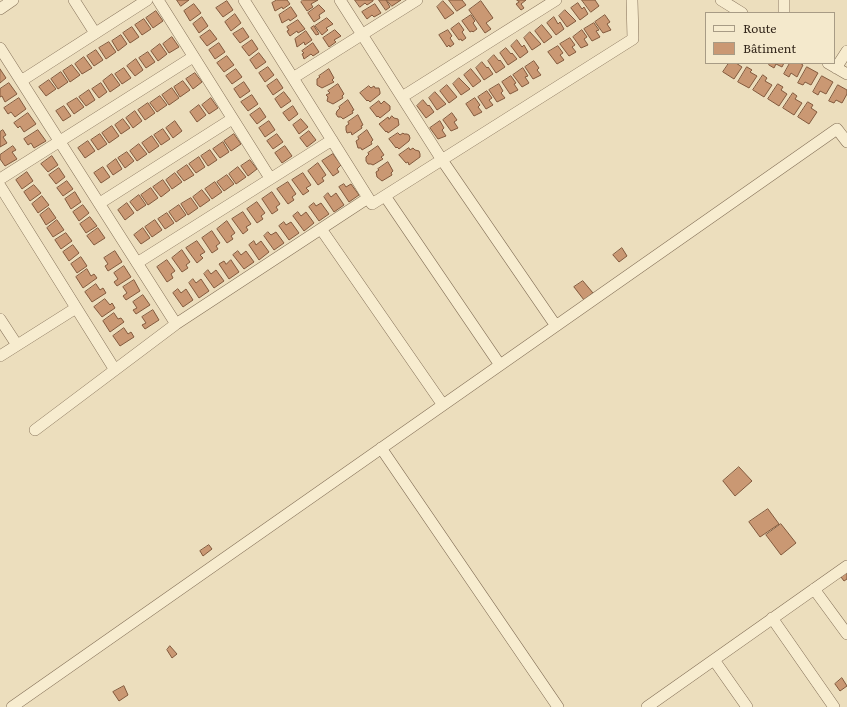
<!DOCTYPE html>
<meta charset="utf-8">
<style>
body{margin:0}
#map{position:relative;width:847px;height:707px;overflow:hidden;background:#ecdebd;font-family:Literata,serif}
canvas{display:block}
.legend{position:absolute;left:705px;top:12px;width:130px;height:52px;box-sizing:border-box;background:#f4e9cc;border:1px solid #a79b85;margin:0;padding:5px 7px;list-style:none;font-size:12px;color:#33271b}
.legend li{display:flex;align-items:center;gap:8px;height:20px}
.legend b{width:20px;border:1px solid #a79b85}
</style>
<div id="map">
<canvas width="847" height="707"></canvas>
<ul class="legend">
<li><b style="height:5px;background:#f7eccf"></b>Route</li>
<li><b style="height:11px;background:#ca9873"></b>Bâtiment</li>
</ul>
</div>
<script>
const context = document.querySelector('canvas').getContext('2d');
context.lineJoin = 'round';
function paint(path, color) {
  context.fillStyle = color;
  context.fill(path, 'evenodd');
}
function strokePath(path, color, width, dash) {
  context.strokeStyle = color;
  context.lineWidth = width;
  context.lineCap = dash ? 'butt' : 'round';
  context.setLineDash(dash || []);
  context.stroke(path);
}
const building = new Path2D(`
 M177,0H189L181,6Z
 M277,0H287L290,4L283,9L282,7L275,11L272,3Z
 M303,0H318L311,4L313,7L307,11L301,2Z
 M355,0H373V1L367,5L365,3L360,7Z
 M379,0H386L390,7L386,10Z
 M387,0H401L392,6Z
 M449,0H462L466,5L457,11Z
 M517,0H526L521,4L524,8L521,10L516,4L519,2Z
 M582,0H595L599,6L591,12Z
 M227,1L233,10L223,17L216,8Z
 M443,1L454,13L445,19L437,7Z
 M481,1L493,18L486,23L491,29L485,33L469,10Z
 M578,3L582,9L584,7L588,14L580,20L571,8Z
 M194,4L201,13L190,21L184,11Z
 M375,4L381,13L374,17L372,15L367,19L362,12Z
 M319,5L325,11L319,15L320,18L314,22L308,13Z
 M291,7L297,16L290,21L289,19L282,23L279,15Z
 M565,10L576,21L567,27L559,16Z
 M156,11L163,21L153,28L146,18Z
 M235,14L241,23L231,31L225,22Z
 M471,15L475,21L473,23L477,29L473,32L472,31L470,32L462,21Z
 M605,15L610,22L607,24L611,30L603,33L595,22Z
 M202,17L208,26L199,33L193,24Z
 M554,17L558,24L560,22L564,29L556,35L547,23Z
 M327,18L333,24L326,28L328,30L322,35L315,26Z
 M144,19L151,29L142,35L135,25Z
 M298,20L305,29L298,33L297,31L290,36L288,33L287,31L289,30L287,27Z
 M459,23L464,30L462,32L466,38L462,41L461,39L459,40L451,29Z
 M594,23L599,30L596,31L600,37L592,41L584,29Z
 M542,25L552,37L544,43L535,31Z
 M314,26L319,34L316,35L311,28Z
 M132,27L139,37L130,43L123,33Z
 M243,28L249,37L240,43L233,34Z
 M210,30L217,39L207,46L200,37Z
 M335,30L341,36L334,40L336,42L329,47L323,38Z
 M448,30L452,36L450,38L454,44L450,47L449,45L447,47L439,35Z
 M582,30L587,37L584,39L588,45L581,48L573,37Z
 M306,31L312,40L305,45L304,42L297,47L295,39Z
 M530,32L541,44L532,50L524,38Z
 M121,35L127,44L118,51L112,41Z
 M172,37L179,47L169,53L163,44Z
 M570,38L575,45L572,47L576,52L569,56L560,44Z
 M252,40L258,49L249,56L242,47Z
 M517,40L522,47L524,45L528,52L520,58L511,46Z
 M109,42L116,52L106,59L99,48Z
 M219,43L225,52L215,59L209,50Z
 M313,43L319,52L313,56L311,54L304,59L303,56L302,54L304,53L302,51Z
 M160,44L167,54L158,61L151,51Z
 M558,46L563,53L560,55L564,60L557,64L548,52Z
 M506,48L511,54L512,53L517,59L508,65L500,53Z
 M96,50L103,60L94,66L87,56Z
 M148,52L155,62L146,68L139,58Z
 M259,53L266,62L256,69L250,60Z
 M494,55L499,61L500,60L505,67L496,73L488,61Z
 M227,56L234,65L224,72L217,63Z
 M84,57L92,68L82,74L75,64Z
 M136,59L143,70L135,76L127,66Z
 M534,61L539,68L537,70L541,75L533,79L525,67Z
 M482,62L487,68L488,67L493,74L484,80L476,68Z
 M729,63H736L742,67L734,79L723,72Z
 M770,63H784L782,67L776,64L774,68L769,65Z
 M790,63H800L803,65L797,77L791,73L789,77L784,74Z
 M72,65L80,75L70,82L63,71Z
 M268,67L274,75L265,82L259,73Z
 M747,67L752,70L750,72L757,76L749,88L738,82Z
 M807,67L818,73L811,85L805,82L803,85L798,83Z
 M124,68L131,78L122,84L115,74Z
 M523,68L528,76L525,77L529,83L522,87L513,75Z
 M0,69L6,78L0,83Z
 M236,69L242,77L232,84L226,76Z
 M329,69L334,78L332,80L334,82L322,88L317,85V79L320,77L319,76Z
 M471,69L481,81L473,87L464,75Z
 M61,72L68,82L58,89L51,79Z
 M195,73L202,82L193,89L186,79Z
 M112,74L120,85L110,92L103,81Z
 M763,75L767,78L765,81L772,85L764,97L753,90Z
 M511,76L516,83L514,84L518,90L510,94L502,82Z
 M822,76L833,82L826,94L820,91L818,95L813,92Z
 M459,78L470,89L461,95L453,84Z
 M277,79L283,88L273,95L267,86Z
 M49,80L56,89L46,96L39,87Z
 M183,81L190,90L180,97L174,87Z
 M244,82L250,91L240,98L234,89Z
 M9,83L17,94L5,102L2,96L0,97V89Z
 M101,83L107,92L99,98L92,89Z
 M338,84L344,94L342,96L343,98L333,104L327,101L328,97L326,95L330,93L328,91Z
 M499,84L503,91L501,93L505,98L497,102L489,90Z
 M778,84L783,87L781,90L787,94L779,106L768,99Z
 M447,85L457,97L449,103L440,91Z
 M838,85L847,90V94L842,103L836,100L834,103L829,101Z
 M369,86L371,88L374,86L375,88H379L380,92V94L370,102L368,100L367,101L360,93Z
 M172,88L179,98L169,105L162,95Z
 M89,90L95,100L86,106L79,97Z
 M487,91L492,98L489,100L493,105L486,109L478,97Z
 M284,92L291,101L281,108L275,99Z
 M435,92L446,104L437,110L429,98Z
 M793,93L797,96L795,99L802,103L794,115L783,108Z
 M252,95L258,104L248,111L241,102Z
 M160,96L167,105L157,112L150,103Z
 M19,98L26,109L15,117L11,112L8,114L4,108Z
 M77,98L84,107L74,114L67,104Z
 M211,98L218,108L209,114L202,105Z
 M475,98L480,105L478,107L482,112L474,116L466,104Z
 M348,100L354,110L352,111L353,113L343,119L341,117H338L336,114L337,111L340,108L339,107Z
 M423,100L428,106L429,105L434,112L426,118L417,106Z
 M379,101L381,104L384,101L390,106V110L380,118L378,116L377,117L370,108Z
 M808,102L813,105L811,108L817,112L809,124L798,117Z
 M148,103L155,113L145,120L138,110Z
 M199,105L206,115L197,122L190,112Z
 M64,106L71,116L63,121L56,111Z
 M293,106L298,114L289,121L283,113Z
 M260,108L266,117L257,124L250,115Z
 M135,111L142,121L133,128L126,118Z
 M28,113L36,124L24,132L20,126L18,128L14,123Z
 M452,113L457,120L454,122L458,128L451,131L443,120Z
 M358,115L363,125L361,126L362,128L352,135L351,132L347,133L346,130V126L349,124L348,122Z
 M392,116L394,118L398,119L399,125L388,133L387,131L386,132L379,124L388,117L389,119Z
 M123,119L130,128L121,134L115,125Z
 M301,119L308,127L299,134L293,125Z
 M175,121L182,131L173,138L166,128Z
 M269,121L275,130L265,137L259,128Z
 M440,121L444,128L442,130L446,136L438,139L430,128Z
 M112,126L119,136L109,143L102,133Z
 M163,129L170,139L161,145L154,135Z
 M3,130L6,135L3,137L7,143L0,147V132Z
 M38,130L46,141L34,148L31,143L28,145L24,139Z
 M367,130L373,140L371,142L372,144L362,150L361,148H358L356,141L359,139L358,137Z
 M309,131L316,140L307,147L300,138Z
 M398,133L400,135L403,133L404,134H407L409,135L410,138L409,141L399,149L397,147L396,148L389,139Z
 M100,134L107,144L98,150L91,140Z
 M234,134L241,144L231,151L224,141Z
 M277,134L283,142L273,149L267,141Z
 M152,136L159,146L149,153L142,143Z
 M88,141L95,151L85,158L78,148Z
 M223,142L229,152L220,158L213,149Z
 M139,144L147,154L137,161L130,151Z
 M13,146L16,150L12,152L17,159L5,166L0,159V155Z
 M285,146L292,156L282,163L275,153Z
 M378,146L384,155L381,157L383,159L373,165L371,164H368L366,161V157L369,154L368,153Z
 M409,148L410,150L413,148L415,150L419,151L420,154V157L409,165L408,162L406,163L399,155Z
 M210,150L217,160L208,166L201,156Z
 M127,152L134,161L125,168L118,158Z
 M333,154L341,165L337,169L339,172L333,176L322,161Z
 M52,156L58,165L48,172L41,164Z
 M199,157L205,167L196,173L189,164Z
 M116,159L122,169L113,175L107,166Z
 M250,160L257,169L248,176L241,166Z
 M388,162L393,171L391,173L392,175L382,181L377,177L376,172L379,170L378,169Z
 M318,163L326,175L322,178L324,181L318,185L308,171Z
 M187,165L194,175L184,181L177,172Z
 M103,167L110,177L101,183L94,173Z
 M238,167L246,177L236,184L229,174Z
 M59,168L65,177L56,184L49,175Z
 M27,172L33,181L22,189L16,180Z
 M175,173L182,182L172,189L166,180Z
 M303,173L311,185L306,188L309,191L303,195L292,180Z
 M227,175L234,184L224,191L217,182Z
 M163,180L170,190L161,197L153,187Z
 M67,181L73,189L63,196L57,188Z
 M215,182L222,192L212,199L205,189Z
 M288,182L296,194L292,197L294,200L288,204L277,189Z
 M344,184L346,187L351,184L359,195L349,202L339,187Z
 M34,185L41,193L30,201L24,192Z
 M151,188L158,198L148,205L141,195Z
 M202,190L210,200L200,207L193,197Z
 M75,192L81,202L71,209L65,199Z
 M272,192L280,204L276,207L278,210L272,214L262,199Z
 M328,193L331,197L336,193L344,205L334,212L324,197Z
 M139,195L146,205L137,211L130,202Z
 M42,196L49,205L38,213L32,204Z
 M191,198L198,208L188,215L181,204Z
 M257,202L265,213L261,216L263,219L257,223L247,209Z
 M127,203L134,213L125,220L118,210Z
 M314,203L316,206L321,203L329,214L319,221L309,207Z
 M83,205L89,213L79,221L73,212Z
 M179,205L186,215L176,222L169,212Z
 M49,208L56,218L46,225L40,215Z
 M243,212L251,224L246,227L248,230L243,234L232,219Z
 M298,212L301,216L306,212L314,223L304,231L293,216Z
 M167,213L174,223L165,229L158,219Z
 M90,217L97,226L86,233L80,224Z
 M57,220L64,230L53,237L47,228Z
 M155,220L162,230L152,237L145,227Z
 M227,221L235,233L231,236L233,239L227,243L217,229Z
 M284,222L286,225L291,222L299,233L289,240L279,226Z
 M98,228L105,238L94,245L87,236Z
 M143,228L150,238L141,244L134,235Z
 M212,231L220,243L216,246L218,249L212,253L202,238Z
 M268,232L271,235L276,232L284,243L274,250L264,236Z
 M66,233L72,241L61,249L55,240Z
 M197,241L205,252L200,255L203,258L197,263L186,248Z
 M254,241L256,245L261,241L269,252L259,260L249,245Z
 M73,245L79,253L69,261L63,252Z
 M622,248L627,256L619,262L613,255Z
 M182,250L190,262L186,265L188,268L182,272L172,258Z
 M115,251L122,262L108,271L105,266L108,264L104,258Z
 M238,251L241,255L246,251L254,262L244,269L233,255Z
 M81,257L87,266L77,273L71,264Z
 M167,260L175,271L171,274L173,278L167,282L157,267Z
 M231,260L239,272L229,279L219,264L224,261L226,264Z
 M124,266L131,277L117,286L114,282L118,279L114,273Z
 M87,269L91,276L94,274L97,278L83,288L76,277Z
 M208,270L211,274L216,270L224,281L214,288L204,274Z
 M193,279L196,283L201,279L209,291L199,298L189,283Z
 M134,280L140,291L126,300L123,296L127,293L123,287Z
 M583,281L593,293L584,300L574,287Z
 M96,284L100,290L103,288L106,293L92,302L85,292Z
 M178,289L181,293L186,289L193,300L183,307L173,293Z
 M143,295L150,305L136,314L133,310L137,308L133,302Z
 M105,299L110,305L112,303L115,308L102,317L94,307Z
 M153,310L159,320L145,329L142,325L146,323L142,317Z
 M114,313L118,319L121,318L124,322L110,332L103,321Z
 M124,328L128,334L131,332L134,337L120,346L113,336Z
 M739,467L752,481L735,496L723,481Z
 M768,509L779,524L760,537L749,522Z
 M781,524L796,543L781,555L766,535Z
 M209,545L212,549L203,556L200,551Z
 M847,573V579L844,581L841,577Z
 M170,646L177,654L172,658L167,650Z
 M842,678L847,686L840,691L835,684Z
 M124,686L128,695L119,701L113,692Z`);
const street = new Path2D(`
 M74,0L95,33
 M158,0L270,178
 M244,0L372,204L633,39L632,0
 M340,0L442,160L556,326
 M721,0L742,13
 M0,9L13,0
 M784,13V0
 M0,48L176,324
 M828,63L847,74
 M836,68L847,51
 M293,78L417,0
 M21,81L147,0
 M402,97L556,0
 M0,179L193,57
 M0,186L115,370
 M385,196L500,365
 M100,203L232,119
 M321,229L443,405
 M137,263L332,140
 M0,319L17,345
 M0,356L76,308
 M35,430L176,324L368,198
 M381,448L558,707
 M814,589L847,634
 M772,618L834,707
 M714,660L747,707
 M12,707L837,129L847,142
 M647,707L847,566`);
paint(building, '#ca9873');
strokePath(building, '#82593d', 1);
strokePath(street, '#836f57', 12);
strokePath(street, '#f7eccf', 11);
</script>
